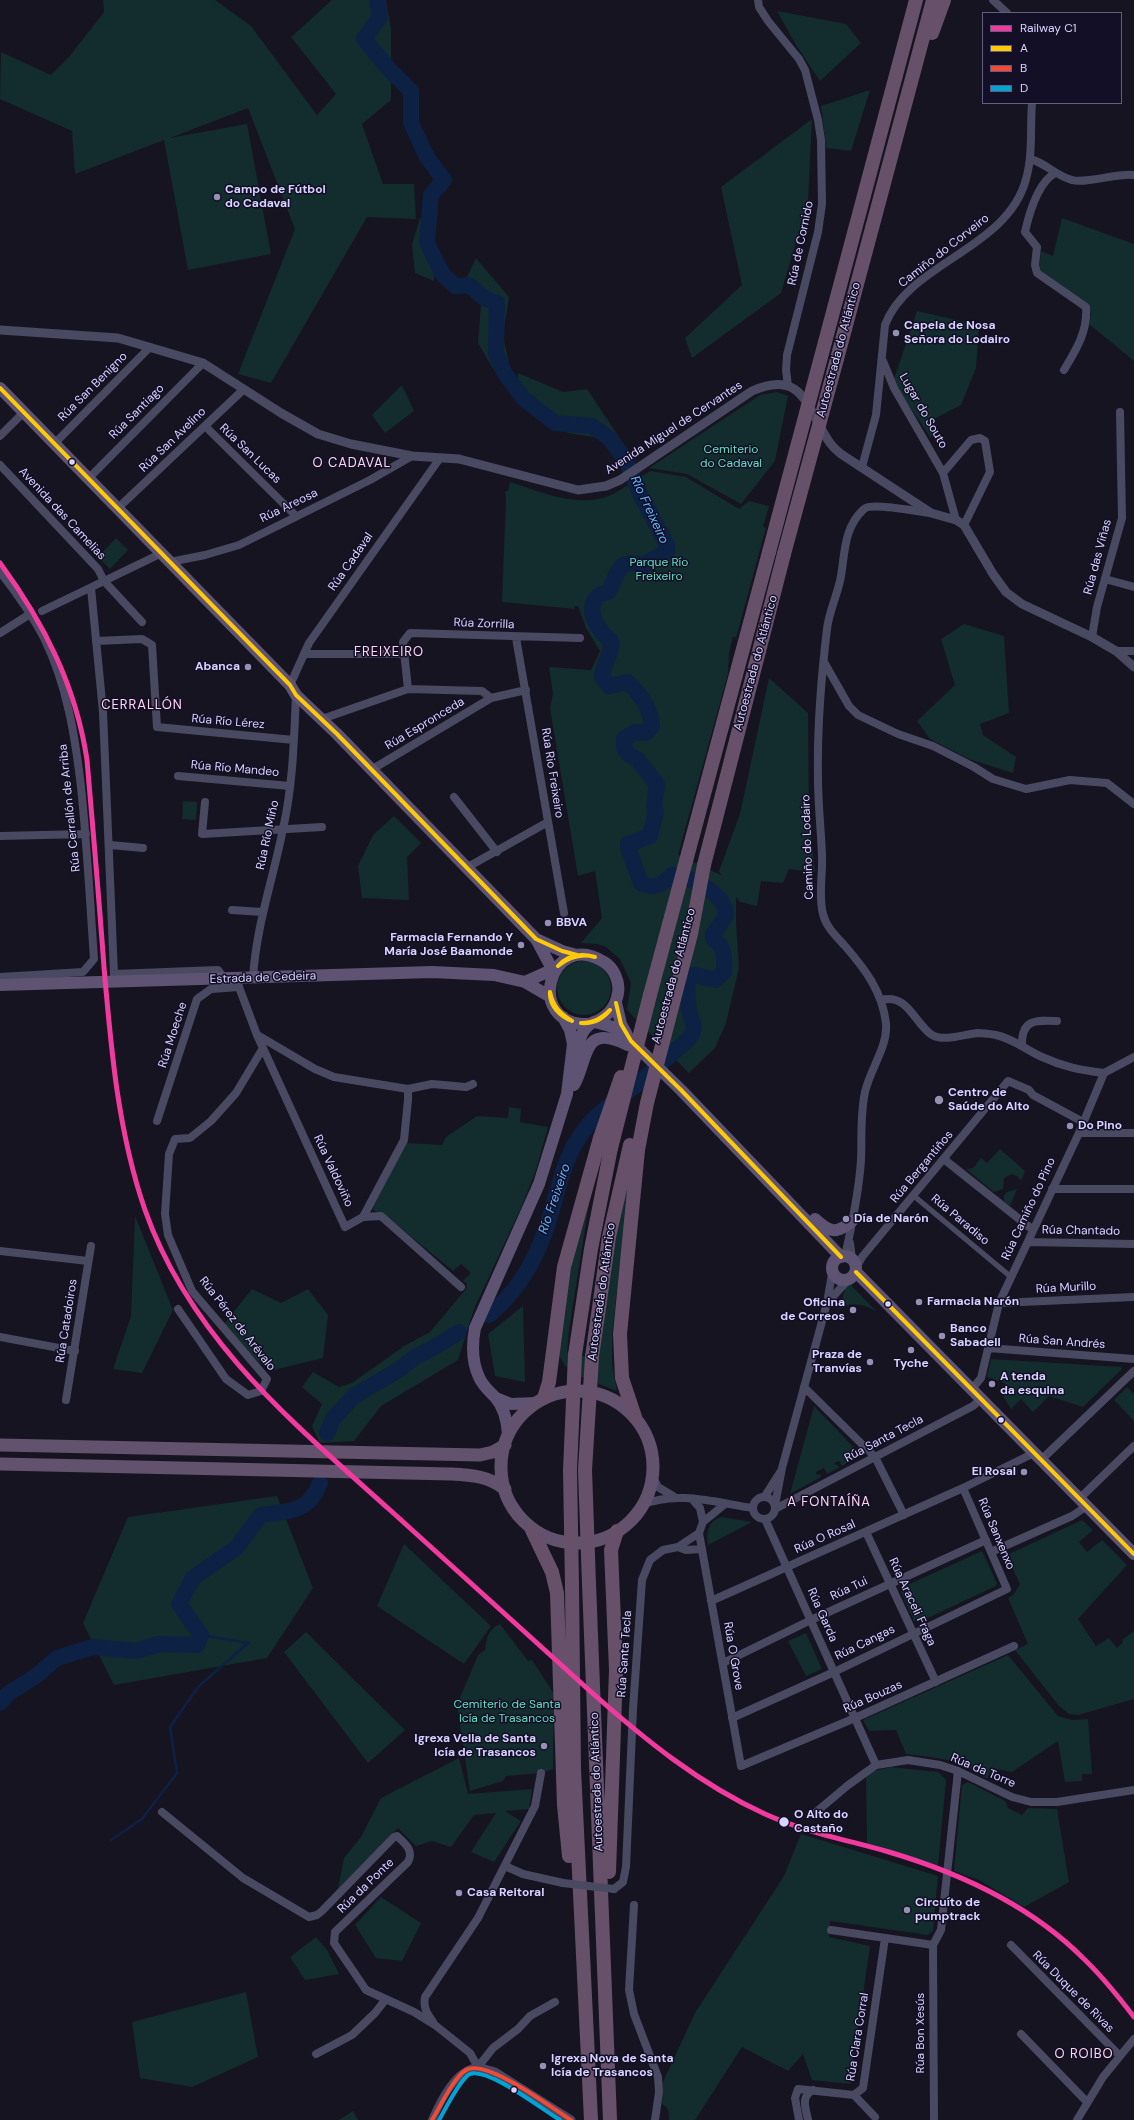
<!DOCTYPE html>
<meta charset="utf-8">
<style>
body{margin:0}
#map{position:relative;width:1134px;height:2120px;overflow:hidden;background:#161421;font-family:"DM Sans",sans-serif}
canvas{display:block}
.legend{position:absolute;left:982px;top:12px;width:140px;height:92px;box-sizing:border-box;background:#130f26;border:1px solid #625e7d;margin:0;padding:5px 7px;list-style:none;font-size:12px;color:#d9d4ff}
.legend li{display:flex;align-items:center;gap:8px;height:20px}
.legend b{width:20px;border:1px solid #625e7d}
</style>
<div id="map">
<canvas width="1134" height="2120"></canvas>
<ul class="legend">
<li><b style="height:5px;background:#f13a9d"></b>Railway C1</li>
<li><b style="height:5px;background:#feca0a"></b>A</li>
<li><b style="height:5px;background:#f14b38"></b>B</li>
<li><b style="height:5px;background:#00a3d4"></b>D</li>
</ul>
</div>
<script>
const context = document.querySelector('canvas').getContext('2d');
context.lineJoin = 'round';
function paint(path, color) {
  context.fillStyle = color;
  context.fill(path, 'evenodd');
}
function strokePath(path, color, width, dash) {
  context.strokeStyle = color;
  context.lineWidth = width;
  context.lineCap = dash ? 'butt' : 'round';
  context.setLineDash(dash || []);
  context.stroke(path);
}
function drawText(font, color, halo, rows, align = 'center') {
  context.font = font + ' "DM Sans",sans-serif';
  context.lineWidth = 3;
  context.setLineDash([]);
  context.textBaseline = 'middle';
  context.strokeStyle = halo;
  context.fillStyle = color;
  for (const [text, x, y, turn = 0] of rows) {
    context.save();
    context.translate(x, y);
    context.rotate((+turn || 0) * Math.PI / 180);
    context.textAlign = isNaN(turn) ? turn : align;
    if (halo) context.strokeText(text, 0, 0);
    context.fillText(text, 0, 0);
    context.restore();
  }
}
const green = new Path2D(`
 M103,0H215L251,26L317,115L336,94L291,37L332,0H386L391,28V100L362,124L383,184H414L416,219L367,217L271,383L238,374L295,229L248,108L170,138L247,124L271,254L188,270L164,140L75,174L72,131L0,99L1,52L51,75L69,57L104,12Z
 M777,11L846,24L861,43L820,81L796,45Z
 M870,90L851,151L826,148L821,106Z
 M812,119L808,202L781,293L692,358L685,338L742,285L721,187Z
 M420,218L435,221L434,281L415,273L412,245Z
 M1062,218L1134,244V361L1089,324L1091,314L1090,308L1039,270L1041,251L1053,256Z
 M476,258L509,297L503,336L509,363L495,372L478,343L481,304L467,277Z
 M917,311L979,325L976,368L961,405L934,419L931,438L893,382Z
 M518,373L563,392L587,389L633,458L624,464L605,439L568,433L516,402Z
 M402,385L414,411L385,433L372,415Z
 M777,392L788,396L775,461L741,504L687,474L649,468L760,395Z
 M650,471L686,477L739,509L749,501L769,506L763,526L766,528L736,638L733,636L729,653L728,674L678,855L721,875L719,871L740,814L769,678L808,713L809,817L815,872L789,869L783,883L761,881L757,906L740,902L736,897V923L739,968L726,1023L715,1048L689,1073L627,1010L631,983L620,959L606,947L597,944L581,943L602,918L595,871L578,876L550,708L553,694L549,667L591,670L600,651L586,628L578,606H574L575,609L502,602L506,499L505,491H508L510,482C542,492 580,510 613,494C626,487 638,478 650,471Z
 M116,538L128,550L110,569L98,557Z
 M964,624L1004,636L1009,713L980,724L983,735L1016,757L1013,773L969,759L930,739L917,721L955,685L941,639Z
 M183,801L197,802L196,820L182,819Z
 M394,816L421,843L407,857L409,900L362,898L358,866L373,835Z
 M557 988a27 27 0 1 1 54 0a27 27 0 1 1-54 0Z
 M509,1107L521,1109L520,1122L548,1127L536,1170L521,1208L474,1309L458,1360L381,1406L354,1441L320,1443L312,1426L322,1404L302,1387L313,1372L339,1387L352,1383L404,1346L430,1332L466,1289L467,1284L463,1281L471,1273L461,1264L453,1271L390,1219L372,1209L406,1143L442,1145L446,1137L477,1116L508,1118Z
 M1000,1149L1025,1171L1021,1181L1017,1176L1012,1174L1004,1178L1003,1189L994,1192L966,1169L973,1168L981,1158L987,1163Z
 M627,1184H629L612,1335V1365L617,1391L579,1376L565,1366L557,1352L572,1261L590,1197L569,1330L567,1353L599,1358L612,1254Z
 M1017,1189L1010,1206L1004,1201C1003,1190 1010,1192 1017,1189Z
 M135,1216L173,1310L142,1373L113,1369L131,1316Z
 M849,1283L876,1311C864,1305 850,1300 839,1310L846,1286Z
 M252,1289L281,1303L308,1289L328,1315L323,1358L270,1371L220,1329Z
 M523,1306L525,1382L495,1376L488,1334Z
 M991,1359L1121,1367L1122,1369L1083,1407L1049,1396L1033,1412L1021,1399L1011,1409L1003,1396L1010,1387L1002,1382L987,1377Z
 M1127,1387L1134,1394V1421L1114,1400Z
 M814,1406L861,1455L842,1466L839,1461L834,1463L840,1467L827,1474L824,1468L816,1472L817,1475L820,1474L821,1477L790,1494Z
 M277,1496L313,1588L267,1658L114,1685L83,1623L128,1517Z
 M721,1517L752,1522L708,1545C706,1533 708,1521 721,1517Z
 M1082,1520L1093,1530L1079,1542L1087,1552L1102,1540L1127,1565L1078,1619L1096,1646L1109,1638L1117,1648L1123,1642L1122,1640L1134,1631V1699L1078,1715L1069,1714L1059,1706L1015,1650L1028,1644L1008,1598L1014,1594L1020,1584L1007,1557L1009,1554Z
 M404,1544L491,1626L464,1664L377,1606Z
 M982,1551L997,1583L996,1586L919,1622L914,1621L901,1592L903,1587Z
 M500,1624L528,1661L532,1660L554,1694L553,1769L541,1773L506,1776L503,1781L470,1791L457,1705L478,1655L485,1650C486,1637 489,1629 500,1624Z
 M306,1632L405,1730L368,1763L284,1652Z
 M806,1633L822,1669L806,1676L788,1641Z
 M1008,1655L1058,1716L1072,1720L1088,1719L1092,1774H1082V1781L1065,1782L1058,1741L1012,1772L992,1768L987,1779C958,1759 940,1758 906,1754L896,1730L869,1731L863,1720Z
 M459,1758L468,1794L532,1789L529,1809L505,1811L521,1821L494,1862L471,1852L496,1813L474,1815L451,1847L432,1841L416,1846L398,1828L338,1889L344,1858L361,1837L381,1798Z
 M891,1767L938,1772L946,1780L938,1866L903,1854L867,1845L866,1776L874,1771Z
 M968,1782L1005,1801L1008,1808L1022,1815L1028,1808L1057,1809L1069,1882L1024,1907L979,1880L954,1871L962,1785Z
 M801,1834L938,1876L933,1931L928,1935L830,1921L829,1937L870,1946L850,2084L812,2080L803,2054L788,2071L742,2047L695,2120H669C669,2112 669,2108 662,2104L663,2082L695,2013L784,1876Z
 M381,1897L421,1923L402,1961L376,1958L355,1925Z
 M316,1937L327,1950L339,1974L305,1980L290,1957Z
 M246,1992L258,2057L192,2087L140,2078L132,2022Z
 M353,2111L358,2120H339Z`);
const stream = new Path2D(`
 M111,1840L142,1819L177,1773L170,1727L198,1687L248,1643L201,1635`);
const river = new Path2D(`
 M377,0L380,17L364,39L389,69L411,91V123L427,157L444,180L431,195L427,243L443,275L455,286L469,285L484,298L497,303L496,354L505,374L524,399L555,423L592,426L609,438L626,460L640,494L667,545V551L644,565L631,563L623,565L617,573L609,591C606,593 600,594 598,596C583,610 600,632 611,641C613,653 603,663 602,677L609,686L628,682C640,694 651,708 652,726L646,733L635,732L624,739V747L628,754L638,760L657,784L654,806L656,812L650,836L628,844L629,851L641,883C654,890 663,885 672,875C689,875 731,896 725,917C723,921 716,930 713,935L714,940C726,947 724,959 724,972L715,980L695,975L688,976C686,983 688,1007 690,1014C694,1025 696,1029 688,1040C671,1054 655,1069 637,1084C612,1105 592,1114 575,1144C563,1165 558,1190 551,1213C540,1252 520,1290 489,1315
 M327,1433L333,1419L354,1396L400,1369L415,1357L435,1347L459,1332
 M0,1703L9,1693L36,1676L57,1658L93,1647L136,1651L159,1644L197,1645L201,1635L179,1604L193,1578L236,1548L261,1515C289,1511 308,1513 320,1483`);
const pedestrian = new Path2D(`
 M914,1196L1011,1277`);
const minor = new Path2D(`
 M758,0L759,7L768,21L799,59L805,70L818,120L821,140L822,204L818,232L787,355L786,370L788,386
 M993,0L1007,13
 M1030,159C1046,163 1056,176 1072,180C1085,184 1117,173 1134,175
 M1055,173C1038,183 1029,214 1025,232L1037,247L1035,265L1037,273L1086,307C1088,331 1076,350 1064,370
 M883,361L894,388L943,473L956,520
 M205,426L296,516
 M0,436L24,412
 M54,444L150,347
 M0,465L98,569L104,581L142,622
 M862,467L876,415L885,325C908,263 1008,249 1026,179C1033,155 1030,128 1032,103
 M943,473L971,440L980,438L985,441L990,472L964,525
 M89,478L203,363
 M118,508L244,389
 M170,562L205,555L239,545L370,480L412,456
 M0,572C16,592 32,615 44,638C67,685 75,736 81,787C87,844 90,902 94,959L83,972L0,977
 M1105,579L1134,587
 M91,588L103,712L114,974L218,970L225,979
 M42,611L162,553
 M0,633L30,614
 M1092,637L1097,607L1122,518L1120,412
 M516,638L564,913
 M96,641L142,639L152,645L157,727L294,740
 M1116,651H1134
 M304,654H404
 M824,662L849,706L858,715L898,734L933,746L974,767L993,779L1026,789L1070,780L1107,783L1134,804
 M290,685L309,643L440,458
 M408,689L403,642L410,633L580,638
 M322,719L408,689L482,691L491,698
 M371,770L491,698L526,690
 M178,776L290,786
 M454,797L497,852
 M205,802L202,834L322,827
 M0,836L86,834
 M110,845L143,848
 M466,868L548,822
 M232,910L262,912
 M253,978C256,927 273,879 283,829C293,785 294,739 296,695
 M238,979L239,987L257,1035L345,1227L363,1217L404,1140L408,1100V1089
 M881,1000C908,993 914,1023 932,1035C944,1042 965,1034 978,1033C983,1033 990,1034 996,1035C1014,1039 1026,1050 1042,1057C1064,1067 1080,1070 1104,1073
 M259,1036L315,1069L334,1077L408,1089L432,1084L466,1087L473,1084
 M1022,1046C1021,1019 1036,1020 1057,1021
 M157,1121L197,999L211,989L239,987
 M1079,1133H1134
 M945,1160L1033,1230
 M1052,1189H1134
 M363,1217L381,1216L461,1287
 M1028,1242L1134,1244
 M850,1243L852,1259
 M0,1251L88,1261
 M845,1256C852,1225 859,1192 861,1160C862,1137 860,1115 865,1092C870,1069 888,1047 886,1023C882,991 865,969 845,946C836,936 826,927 823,914C818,896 823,874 822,855C821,829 818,804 818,778C817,729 821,679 827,629C829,611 838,594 841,576C845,552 844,527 864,509C872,502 919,512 931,513
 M856,1268L862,1257L1008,1081L1029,1090L1033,1095L1083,1122
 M828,1302L848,1280
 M999,1303L1134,1297
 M178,1309L226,1379L248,1395L261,1391L267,1379L192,1291L168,1235L165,1214L169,1154L175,1139L190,1138L211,1121L236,1093L263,1048
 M0,1337L75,1351
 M988,1348L1134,1359
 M804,1387L875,1457L904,1515
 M972,1389L981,1378L999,1303L1079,1133L1104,1073L1134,1057
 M66,1400L91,1246
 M1041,1460L1134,1371
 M652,1475L658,1487L673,1496
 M765,1496L781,1471
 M753 1508a11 11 0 1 1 22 0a11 11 0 1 1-22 0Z
 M692,1499L700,1508L703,1522L725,1504
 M1079,1499L1134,1446
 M642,1505C677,1490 717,1503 753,1508
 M775,1505L782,1468L827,1303L833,1268
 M775,1509L973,1406L981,1399
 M765,1519L876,1765
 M866,1532L936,1682
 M699,1533L741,1766L855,1718L1014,1646
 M678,1547L686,1550L702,1549
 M991,1552L1072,1516L1087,1506
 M711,1601L963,1488L1034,1453
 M723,1663L811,1620L986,1540
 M732,1718L834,1672L1007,1589L963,1488
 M162,1812L243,1878L309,1917L317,1915L322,1911L394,1837L397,1836C406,1844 414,1851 408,1862L335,1932L334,1943L366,1990L414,2012L435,2025L470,2053L478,2067
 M815,1813L847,1786L876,1765L908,1760L940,1765L958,1771L1012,1797L1031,1802H1057L1134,1790
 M505,1866L523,1874L563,1883
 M614,1889L623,1882L626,1867L633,1709L642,1580L650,1560L663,1550L678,1547L699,1533L703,1522
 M634,1905L629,1990L634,2014L658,2077L659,2092L655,2120
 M831,1930L933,1945
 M1011,1945L1119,2055
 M433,2022C427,2013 423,2008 425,1997L478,1918L535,1806L541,1773
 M1021,2034L1087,2102
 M316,2054L352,2035L375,2013L386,1999
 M478,2067L493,2048L518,2029L530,2016L555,2002
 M854,2095L875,2117
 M432,2120C441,2100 455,2070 478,2067
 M799,2120L795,2098L798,2089L854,2095L863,2088L885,1938
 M808,2120C806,2108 800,2097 813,2090
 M934,2120L933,1945L941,1930L958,1771
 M1077,2120L1103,2077L1134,2039`);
const tertiary = new Path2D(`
 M0,330L118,338L203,363L281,413L318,434L351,444L412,456L459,459L578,490L606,486L620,480L752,391C802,369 806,406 828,440C831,445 836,450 841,454L931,513L956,520L964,525L993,574L1006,592L1022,604L1092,637L1116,651L1134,667
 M478,2067L495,2072L571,2120`);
const primary = new Path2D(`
 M0,388L290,685L296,695L337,734L536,939L550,965L551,977
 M536,939L562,951L577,955
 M525,982L556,968
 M0,985L432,972L494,975L525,982L549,996
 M616,1003L621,1024L627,1035
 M595,1022L613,1027L631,1041L681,1090L841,1257
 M575,1055C579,1044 580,1032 589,1025C591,1023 594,1022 597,1021C608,1016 616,1006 618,993C620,982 614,968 604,962C550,927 522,1027 590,1024
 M574,1085C589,1059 581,1022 628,1045
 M815,1219C829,1232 836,1235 852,1221
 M832 1268a12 12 0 1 1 24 0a12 12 0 1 1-24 0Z
 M856,1272L1134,1554
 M496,1398L511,1404L536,1403
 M508,1434C507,1420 504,1407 495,1397C489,1391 482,1385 479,1377C472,1362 472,1344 475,1328L539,1184L567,1094L573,1044L570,1030L563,1017`);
const trunk = new Path2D(`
 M501 1467a76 76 0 1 1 152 0a76 76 0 1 1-152 0Z
 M0,1445L480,1455L493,1452L505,1445
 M0,1464L451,1474C472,1475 488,1476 505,1489`);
const motorway = new Path2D(`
 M932,33L944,0
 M825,342L916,0
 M837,359L933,0
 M704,865L784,554
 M650,995L769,552
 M575,1355L591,1249L611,1148
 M592,1357L609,1237L630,1145
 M544,1398L549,1382L564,1267L600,1138
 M635,1417L622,1378L620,1334L638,1150
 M532,1530L552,1572L557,1593L564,1805L569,1856
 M589,1584L610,2120
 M572,1585L574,1769L591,2120
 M609,1872L616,1670L611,1550L617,1531`);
const minorBridge = new Path2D(`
 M563,1883L614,1889`);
const motorwayBridge = new Path2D(`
 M769,552L825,342
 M784,554L837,359
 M600,1138L621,1077
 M611,1148L650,995
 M638,1150L647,1103L691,934L704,865
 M589,1584L585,1470L592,1357
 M572,1585L570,1470L575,1355`);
const bus1 = new Path2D(`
 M0,388L290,685L296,695L337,734L536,939L562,951L577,955
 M558,966C568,955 581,953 595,957
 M558,966C569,957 581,953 595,957
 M550,992C553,1006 559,1013 572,1021
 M550,992C549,1006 560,1016 572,1021
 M616,1003L621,1024L631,1041L681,1090L841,1257
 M581,1023C593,1023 601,1019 610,1010
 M581,1023C593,1024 602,1020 610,1010
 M856,1272L1134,1554`);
const bus2 = new Path2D(`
 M432,2120C440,2107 454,2077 466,2070C486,2058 552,2108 571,2120`);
const bus3 = new Path2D(`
 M439,2120C445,2110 460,2079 470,2074C488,2067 543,2110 560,2120`);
const rail1 = new Path2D(`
 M0,563C44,623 76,686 87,760C93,829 99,898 104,967C111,1049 118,1132 145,1210C190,1338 292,1422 390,1510C457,1570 523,1631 590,1691C643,1738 699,1784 765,1814C805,1832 847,1840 889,1852C960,1873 1030,1905 1083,1958C1102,1976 1118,1996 1134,2017`);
const markers = [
 [217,197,4,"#9591b1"],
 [896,333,4,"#9591b1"],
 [72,462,3.5,"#d9d4ff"],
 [248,667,4,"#9591b1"],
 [548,923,4,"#9591b1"],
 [521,945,4,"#9591b1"],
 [939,1100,5,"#9591b1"],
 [1070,1126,4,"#9591b1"],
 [846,1219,4,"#9591b1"],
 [919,1302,4,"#9591b1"],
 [888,1304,3.5,"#d9d4ff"],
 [853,1310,4,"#9591b1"],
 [942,1336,4,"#9591b1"],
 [911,1350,4,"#9591b1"],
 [870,1362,4,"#9591b1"],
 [992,1384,4,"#9591b1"],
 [1001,1420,3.5,"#d9d4ff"],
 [1024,1472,4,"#9591b1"],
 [544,1746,4,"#9591b1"],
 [784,1822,5.5,"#d9d4ff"],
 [459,1893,4,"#9591b1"],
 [907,1910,4,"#9591b1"],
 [543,2066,4,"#9591b1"],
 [514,2090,3.5,"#d9d4ff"]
];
const poiNames = [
 ["Campo de Fútbol",225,190],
 ["do Cadaval",225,204],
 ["Capela de Nosa",904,326],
 ["Señora do Lodairo",904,340],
 ["Abanca",240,667,"right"],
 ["BBVA",556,923],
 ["Farmacia Fernando Y",513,938,"right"],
 ["María José Baamonde",513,952,"right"],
 ["Centro de",948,1093],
 ["Saúde do Alto",948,1107],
 ["Do Pino",1078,1126],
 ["Día de Narón",854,1219],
 ["Farmacia Narón",927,1302],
 ["Oficina",845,1303,"right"],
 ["de Correos",845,1317,"right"],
 ["Banco",950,1329],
 ["Sabadell",950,1343],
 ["Praza de",862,1355,"right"],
 ["Tranvías",862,1369,"right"],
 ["Tyche",911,1364,"center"],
 ["A tenda",1000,1377],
 ["da esquina",1000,1391],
 ["El Rosal",1016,1472,"right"],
 ["Igrexa Vella de Santa",536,1739,"right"],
 ["Icía de Trasancos",536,1753,"right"],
 ["Casa Reitoral",467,1893],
 ["Circuíto de",915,1903],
 ["pumptrack",915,1917],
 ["Igrexa Nova de Santa",551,2059],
 ["Icía de Trasancos",551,2073]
];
const streetNames = [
 ["Rúa de Cornido",801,243,-78],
 ["Camiño do Corveiro",944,251,-38],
 ["Autoestrada do Atlántico",839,350,-75],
 ["Rúa San Benigno",93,387,-45],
 ["Lugar do Souto",923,411,60],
 ["Rúa Santiago",137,412,-45],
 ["Avenida Miguel de Cervantes",674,428,-33],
 ["Rúa San Avelino",173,440,-44],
 ["Rúa San Lucas",250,454,44],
 ["Rúa Areosa",289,506,-26],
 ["Avenida das Camelias",62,514,47],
 ["Rúa das Viñas",1098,557,-75],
 ["Rúa Cadaval",351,562,-55],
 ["Rúa Zorrilla",484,624,2],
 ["Autoestrada do Atlántico",756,663,-75],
 ["Rúa Río Lérez",228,722,5],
 ["Rúa Espronceda",425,724,-31],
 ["Rúa Río Mandeo",235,769,5],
 ["Rúa Rio Freixeiro",552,773,81],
 ["Rúa Cerrallón de Arriba",70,808,-96],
 ["Rúa Río Miño",268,835,-78],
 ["Camiño do Lodairo",808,847,-92],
 ["Autoestrada do Atlántico",674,976,-75],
 ["Estrada de Cedeira",263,978,-2],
 ["Rúa Moeche",173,1035,-72],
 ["Rúa Bergantiños",922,1167,-50],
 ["Rúa Valdoviño",333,1171,65],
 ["Rúa Camiño do Pino",1029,1209,-65],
 ["Rúa Paradiso",960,1220,40],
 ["Rúa Chantado",1081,1231,1],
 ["Rúa Murillo",1066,1288,-3],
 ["Autoestrada do Atlántico",602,1292,-82],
 ["Rúa Catadoiros",67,1321,-81],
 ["Rúa Pérez de Arévalo",237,1324,52],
 ["Rúa San Andrés",1062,1342,4],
 ["Rúa Santa Tecla",884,1439,-28],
 ["Rúa Sanxenxo",996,1534,67],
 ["Rúa O Rosal",825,1537,-24],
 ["Rúa Tui",849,1589,-25],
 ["Rúa Araceli Fraga",912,1602,65],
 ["Rúa Garda",822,1615,66],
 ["Rúa Cangas",865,1643,-26],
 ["Rúa Santa Tecla",625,1654,-86],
 ["Rúa O Grove",733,1656,80],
 ["Rúa Bouzas",873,1697,-24],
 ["Rúa da Torre",983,1771,23],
 ["Autoestrada do Atlántico",597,1782,-92],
 ["Rúa da Ponte",366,1886,-44],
 ["Rúa Duque de Rivas",1073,1992,45],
 ["Rúa Bon Xesús",921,2033,-90],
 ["Rúa Clara Corral",858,2037,-81]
];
const parkNames = [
 ["Cemiterio",731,450],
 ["do Cadaval",731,464],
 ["Parque Río",659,563],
 ["Freixeiro",659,577],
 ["Cemiterio de Santa",507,1705],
 ["Icía de Trasancos",507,1719]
];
const stopNames = [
 ["O Alto do",794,1815],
 ["Castaño",794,1829]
];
const neighbourhoodNames = [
 ["O CADAVAL",352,464],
 ["FREIXEIRO",389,653],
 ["CERRALLÓN",142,706],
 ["A FONTAÍÑA",829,1503],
 ["O ROIBO",1084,2055]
];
const waterNames = [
 ["Río Freixeiro",649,510,65],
 ["Río Freixeiro",555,1199,-71]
];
paint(green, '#132c2d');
strokePath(stream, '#0d2144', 2.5);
strokePath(river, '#0d2144', 16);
strokePath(pedestrian, '#4a4962', 5.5);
strokePath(minor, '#4a4962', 8);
strokePath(tertiary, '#4a4962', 9);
strokePath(primary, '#5e5373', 12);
strokePath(trunk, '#62526e', 13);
strokePath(motorway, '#67516a', 14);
strokePath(minorBridge, '#4a4962', 8);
strokePath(motorwayBridge, '#67516a', 14);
strokePath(bus1, '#feca0a', 4);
strokePath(bus2, '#f14b38', 4);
strokePath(bus3, '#00a3d4', 4);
strokePath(rail1, '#f13a9d', 5);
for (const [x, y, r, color] of markers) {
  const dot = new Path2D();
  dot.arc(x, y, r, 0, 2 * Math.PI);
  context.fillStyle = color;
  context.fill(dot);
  strokePath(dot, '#130f26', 1.5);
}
drawText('bold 12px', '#d9d4ff', '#130f26', poiNames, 'left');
drawText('12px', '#d9d4ff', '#130f26', streetNames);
drawText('12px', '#5fe0c0', '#130f26', parkNames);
drawText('bold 12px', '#d9d4ff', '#130f26', stopNames, 'left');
context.letterSpacing = '1px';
drawText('13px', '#ffd6f0', '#130f26', neighbourhoodNames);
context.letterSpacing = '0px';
drawText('italic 13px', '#62b6ff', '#130f26', waterNames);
</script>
